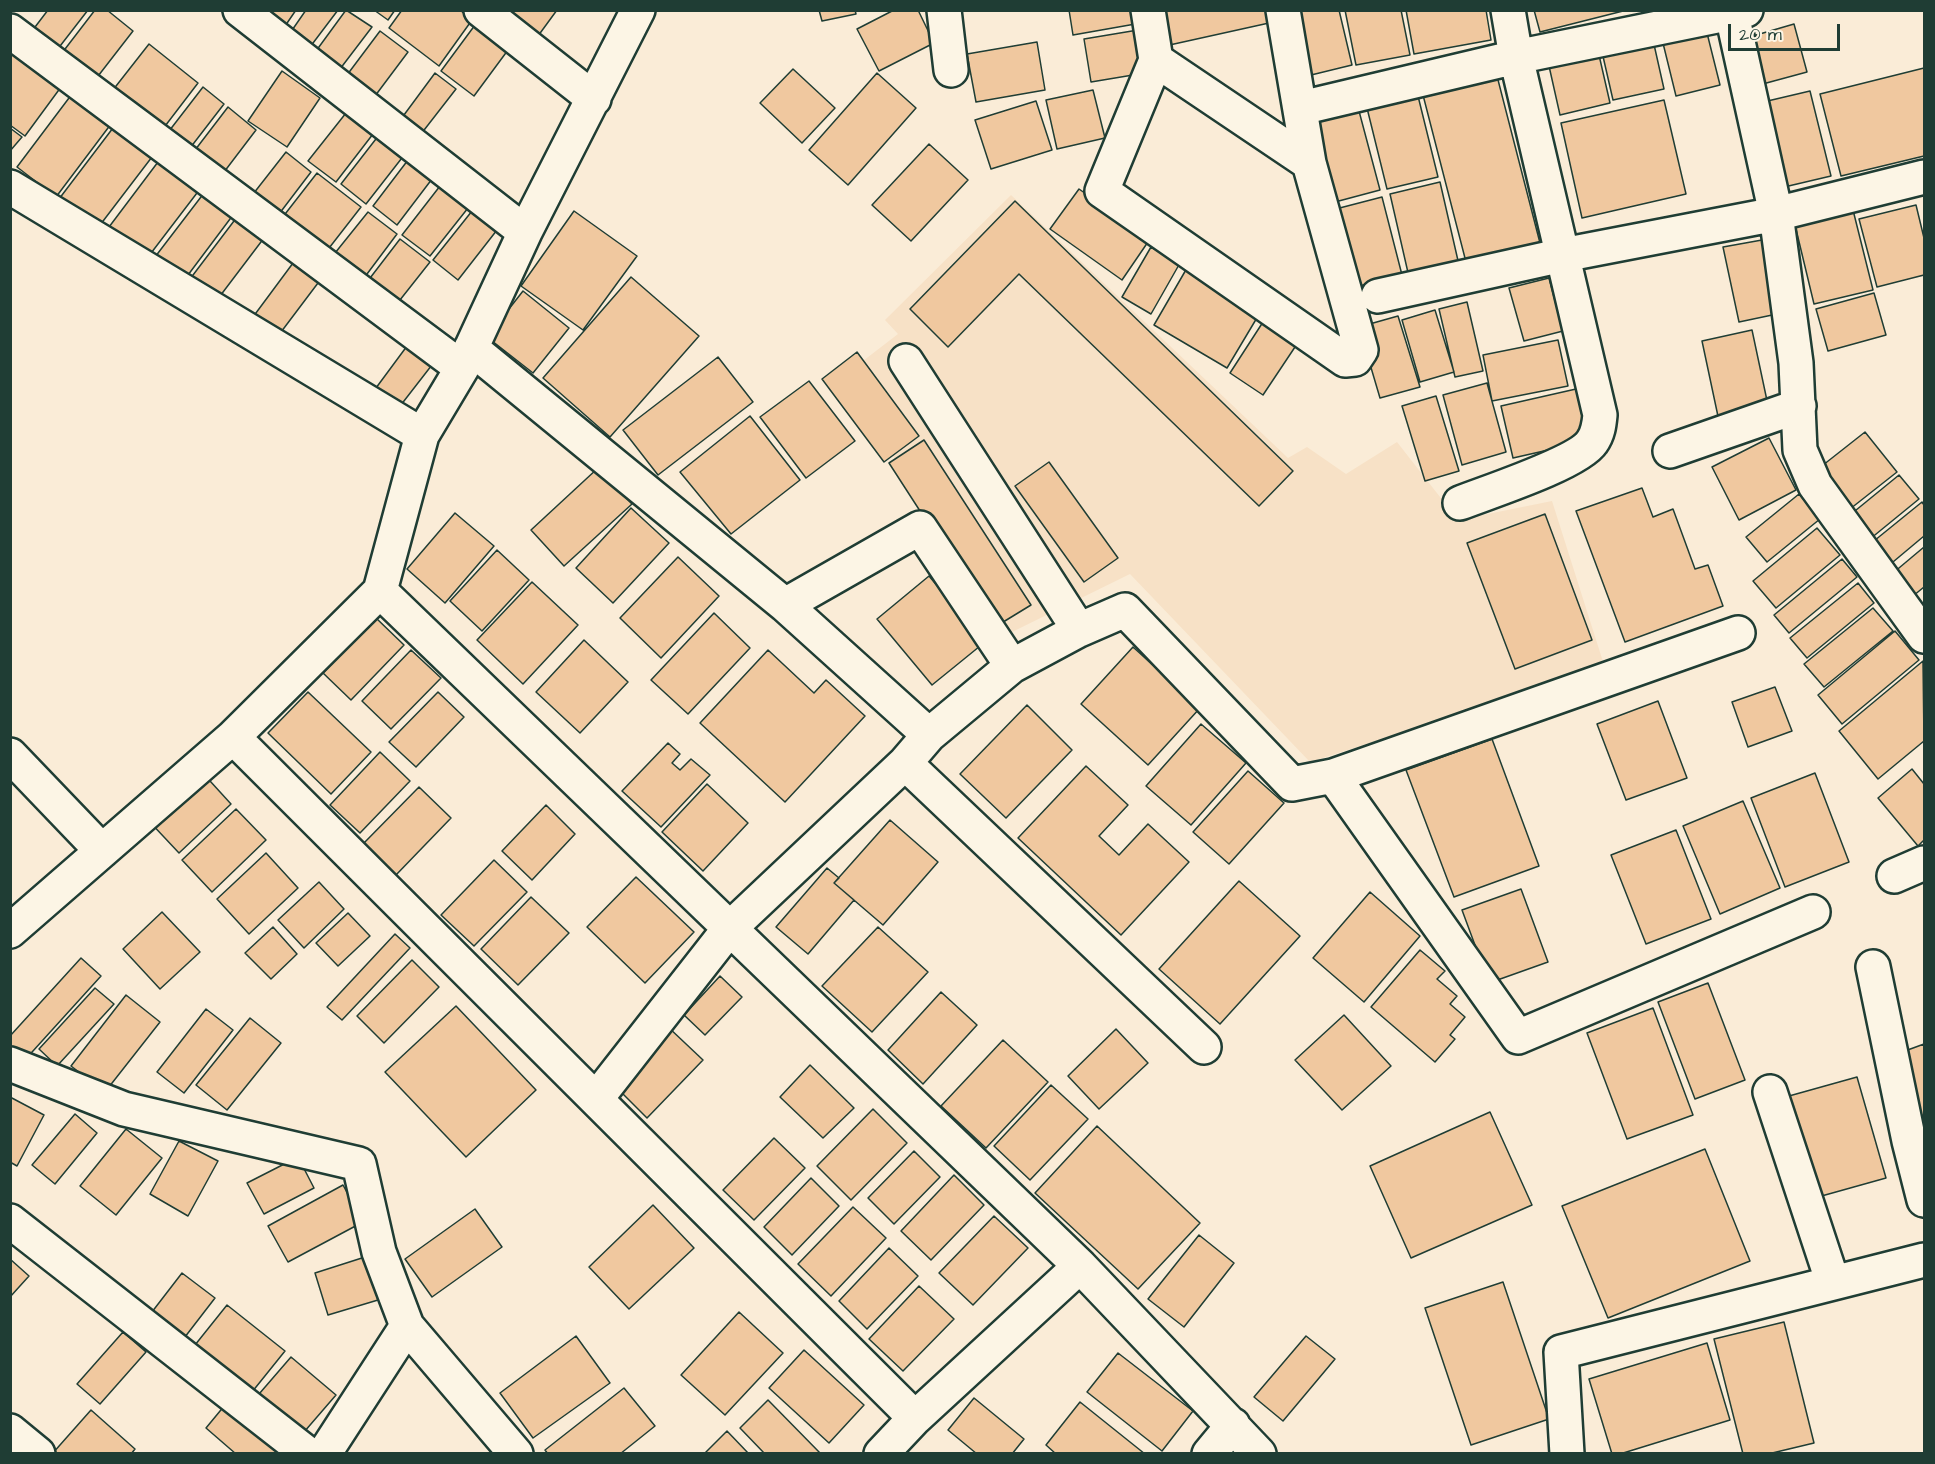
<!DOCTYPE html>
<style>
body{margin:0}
#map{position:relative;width:1935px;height:1464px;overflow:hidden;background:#faecd7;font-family:"Architects Daughter",sans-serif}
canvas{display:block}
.frame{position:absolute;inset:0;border:12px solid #1f3d34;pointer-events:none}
.scale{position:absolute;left:1728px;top:24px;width:112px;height:27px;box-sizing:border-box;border:3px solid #1f3d34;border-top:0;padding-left:8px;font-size:18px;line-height:21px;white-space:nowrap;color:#1f3d34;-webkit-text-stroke:4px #fcf5e5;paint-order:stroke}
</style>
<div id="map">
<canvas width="1935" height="1464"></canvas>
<div class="frame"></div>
<div class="scale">20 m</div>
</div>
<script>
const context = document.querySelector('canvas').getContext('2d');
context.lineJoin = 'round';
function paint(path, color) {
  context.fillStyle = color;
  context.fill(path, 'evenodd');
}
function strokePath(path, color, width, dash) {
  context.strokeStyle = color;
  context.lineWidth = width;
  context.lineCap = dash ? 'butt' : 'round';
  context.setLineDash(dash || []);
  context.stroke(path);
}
const built = new Path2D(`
 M1011,195L1288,458L1307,447L1346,474L1397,442L1458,520L1552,501L1605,668L1310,762L1130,574L1010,633L902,467L833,384L898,334L885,320Z`);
const building = new Path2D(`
 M48,10H88L57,50L32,31Z
 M95,10H107L133,31L95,80L62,53Z
 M261,10H296L283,29Z
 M306,10H338L307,51L288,36Z
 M346,10L372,27L340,69L316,51Z
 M374,10H395L388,20Z
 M402,10H460L472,20L439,66L389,28Z
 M510,10H557L538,36L508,13Z
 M819,10H855L856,14L822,21Z
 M894,10H918L934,43L879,71L857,29Z
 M1069,10H1138L1141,23L1073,35Z
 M1157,10H1266L1269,23L1165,46Z
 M1291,10H1339L1352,65L1307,76Z
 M1345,10H1401L1410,55L1356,65Z
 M1406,10H1486L1491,40L1414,54Z
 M1534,10H1627L1540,32Z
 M1794,24L1807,72L1759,85L1746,38Z
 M475,25L508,50L474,96L441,71Z
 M1705,25L1720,85L1676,96L1661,35Z
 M1138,30L1145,73L1091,82L1084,39Z
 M380,31L408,52L372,100L344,79Z
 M1653,40L1664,89L1613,100L1602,52Z
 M1037,42L1045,90L976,102L967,54Z
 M149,44L198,83L159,134L109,95Z
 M13,50L61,87L25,136L10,125V54Z
 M1599,55L1610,103L1560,115L1549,66Z
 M1924,68V156L1841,176L1820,94Z
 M793,69L835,108L802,143L760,103Z
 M282,71L320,98L287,147L248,121Z
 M435,73L456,89L421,134L401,119Z
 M877,73L916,108L848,185L809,150Z
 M1497,76L1540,243L1466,262L1423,95Z
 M203,87L224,104L187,152L166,135Z
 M75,90L114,120L56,197L17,167Z
 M1093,90L1105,138L1057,149L1046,100Z
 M1810,91L1831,176L1780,188L1759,103Z
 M1418,96L1438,177L1387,189L1367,108Z
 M1664,100L1686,194L1582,218L1561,123Z
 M1036,101L1052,150L991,169L975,120Z
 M228,107L256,130L221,176L192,154Z
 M1359,111L1380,190L1335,202L1314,123Z
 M346,113L373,134L336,182L308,161Z
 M116,124L155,153L97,229L59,199Z
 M10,128L22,137L10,151Z
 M379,135L405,154L366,204L341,184Z
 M929,144L968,180L911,241L872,205Z
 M286,152L311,172L276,218L250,198Z
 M161,158L200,189L145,261L106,231Z
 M408,160L432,179L397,225L373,206Z
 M317,173L361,207L326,252L282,218Z
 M1440,182L1459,265L1409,277L1390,194Z
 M440,186L468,208L430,256L402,235Z
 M1079,189L1150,239L1122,280L1050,229Z
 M204,193L233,215L185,279L155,257Z
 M1382,197L1402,275L1348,289L1328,211Z
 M1015,201L1293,471L1259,506L1019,274L948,347L910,309Z
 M1916,205L1924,238V275L1877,287L1859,219Z
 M1853,210L1873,290L1814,304L1795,225Z
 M472,211L497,230L458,280L433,260Z
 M574,211L637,256L583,330L521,286Z
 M368,212L397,234L361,282L331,258Z
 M237,217L264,238L217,300L190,279Z
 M400,239L430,262L396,305L367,282Z
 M1762,240L1777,314L1739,322L1723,247Z
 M1151,247L1180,263L1151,314L1122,297Z
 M296,259L321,279L275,340L250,321Z
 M1187,268L1261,311L1227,368L1154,325Z
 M631,277L699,336L610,437L543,378Z
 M1549,278L1563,331L1524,341L1509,288Z
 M523,291L569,328L533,373L487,337Z
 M1874,293L1886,335L1828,351L1816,309Z
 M1467,302L1483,371L1455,377L1439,309Z
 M1435,310L1454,372L1420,382L1402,320Z
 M1398,316L1420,387L1380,398L1359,327Z
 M1263,322L1297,344L1263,395L1230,373Z
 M1752,330L1769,410L1719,421L1702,341Z
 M1558,340L1568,386L1492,401L1483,355Z
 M410,342L435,361L397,410L373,392Z
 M857,352L919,436L884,462L822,379Z
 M718,357L753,402L658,475L623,430Z
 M809,381L855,441L806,478L760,417Z
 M1487,383L1506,452L1462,465L1443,395Z
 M1576,389L1588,441L1513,458L1501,406Z
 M1436,396L1459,471L1425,481L1402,406Z
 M750,416L800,480L731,534L680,472Z
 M1865,432L1897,472L1850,509L1818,469Z
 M1769,438L1796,490L1739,520L1712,467Z
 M924,440L1031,605L995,627L889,463Z
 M1049,462L1118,558L1084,582L1015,486Z
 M598,468L632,504L564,566L531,530Z
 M1899,475L1919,499L1870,539L1850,515Z
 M1642,488L1653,517L1673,509L1695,569L1708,565L1723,606L1625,642L1576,511Z
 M1799,494L1820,519L1767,562L1746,537Z
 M1922,502L1924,505V536L1887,567L1869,545Z
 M631,508L669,543L613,603L576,568Z
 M455,513L494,546L445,603L407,569Z
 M1545,514L1592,640L1515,669L1467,543Z
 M1817,528L1840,555L1776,608L1753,581Z
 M1924,547V587L1913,596L1893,573Z
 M497,550L529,580L482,631L450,601Z
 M678,557L719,596L661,658L620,618Z
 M1842,559L1857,577L1789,633L1774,615Z
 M929,576L985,642L932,685L877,619Z
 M532,582L578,625L523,684L477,640Z
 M1858,583L1874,603L1807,658L1790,638Z
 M1873,608L1893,631L1824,687L1804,664Z
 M714,613L750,648L688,714L651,680Z
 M376,618L404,645L351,700L323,673Z
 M1895,631L1919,660L1842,724L1818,695Z
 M584,640L628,682L580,733L536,692Z
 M1133,647L1200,708L1148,765L1081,704Z
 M411,650L441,678L391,729L362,701Z
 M768,650L814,693L826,680L865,716L785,802L700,723Z
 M1923,661L1924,741L1878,779L1839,731Z
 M1775,687L1792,731L1748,747L1732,702Z
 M308,692L371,752L331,794L268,733Z
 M438,692L464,717L416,767L389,742Z
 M1658,701L1687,778L1626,800L1597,724Z
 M1027,705L1072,750L1006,818L960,774Z
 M1201,724L1246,763L1191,825L1146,786Z
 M1492,739L1539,866L1454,897L1406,770Z
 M668,743L680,754L672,763L680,770L691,759L710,775L661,827L622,791Z
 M380,752L410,781L360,833L330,805Z
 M1086,766L1128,805L1099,836L1119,855L1148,824L1189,862L1121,935L1018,838Z
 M1912,769L1924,784V840L1918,846L1878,798Z
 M200,770L231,804L179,853L148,820Z
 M1248,771L1284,803L1229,864L1193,832Z
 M1815,773L1849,862L1785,887L1751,798Z
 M707,784L748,823L703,871L662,832Z
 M419,787L451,818L395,876L362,845Z
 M1743,801L1780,888L1720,914L1683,826Z
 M546,805L575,834L532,880L502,851Z
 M236,809L266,840L212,892L182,860Z
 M890,820L938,862L883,925L834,883Z
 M1676,830L1711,919L1646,944L1611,855Z
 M266,853L298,888L249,934L217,899Z
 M494,860L527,892L474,946L441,915Z
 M827,868L839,878L834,883L854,900L808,954L776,927Z
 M636,877L694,932L645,983L587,927Z
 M1239,881L1300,936L1220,1024L1159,969Z
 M319,882L344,909L304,948L278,920Z
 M1521,889L1548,962L1489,983L1462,910Z
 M1370,892L1420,936L1364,1002L1313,958Z
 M531,897L569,933L518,985L481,949Z
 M162,912L200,952L160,989L123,949Z
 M348,913L370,936L338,966L316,943Z
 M273,927L297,954L271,979L245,953Z
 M878,927L928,972L872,1032L822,986Z
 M395,934L410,948L342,1020L327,1007Z
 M1420,950L1445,971L1437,979L1457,996L1450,1004L1465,1017L1450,1035L1455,1039L1435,1062L1371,1007Z
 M81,958L101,976L23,1062L10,1051V1036Z
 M412,960L439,987L384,1043L357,1016Z
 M720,976L742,997L705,1035L684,1015Z
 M1708,983L1745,1080L1695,1099L1658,1002Z
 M95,988L114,1004L57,1066L39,1049Z
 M941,992L977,1025L923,1084L888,1050Z
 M126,995L160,1022L105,1092L71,1066Z
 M456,1006L536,1090L466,1157L385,1072Z
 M1653,1008L1693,1115L1627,1139L1587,1033Z
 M206,1009L233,1030L184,1093L157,1072Z
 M1344,1015L1391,1066L1342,1110L1295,1060Z
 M250,1018L281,1043L227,1110L196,1085Z
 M667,1026L703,1060L647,1118L612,1083Z
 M1116,1029L1148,1063L1099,1109L1068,1076Z
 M1003,1040L1048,1082L986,1148L941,1106Z
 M1924,1044V1130L1920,1132L1894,1055Z
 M810,1065L854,1108L823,1138L780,1097Z
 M1857,1077L1886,1178L1818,1197L1789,1096Z
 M1051,1085L1088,1119L1030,1180L994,1146Z
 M10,1097L44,1115L17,1166L10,1162Z
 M873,1109L907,1143L851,1200L817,1166Z
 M1490,1112L1532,1205L1411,1258L1370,1166Z
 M75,1114L97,1133L55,1184L32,1165Z
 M1097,1126L1200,1223L1138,1289L1035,1193Z
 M126,1129L162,1158L116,1215L80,1186Z
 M774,1138L805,1168L754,1220L723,1190Z
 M179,1141L218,1161L188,1216L150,1194Z
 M1705,1149L1750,1261L1608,1318L1562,1206Z
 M914,1151L940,1177L894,1224L868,1198Z
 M298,1157L314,1188L264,1214L247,1183Z
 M954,1175L984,1205L931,1260L901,1231Z
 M811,1178L839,1206L792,1255L764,1227Z
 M343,1185L363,1222L288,1262L268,1226Z
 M653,1205L694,1248L629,1309L589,1267Z
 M853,1207L886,1238L831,1296L798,1264Z
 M475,1209L502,1247L432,1297L405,1259Z
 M994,1216L1028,1248L973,1305L939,1273Z
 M1199,1235L1234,1263L1184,1327L1148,1299Z
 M889,1248L918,1276L867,1329L839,1301Z
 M365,1257L378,1300L328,1315L315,1273Z
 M10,1259L29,1276L10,1297Z
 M182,1273L215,1298L178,1346L145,1321Z
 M1503,1282L1549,1419L1471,1445L1425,1308Z
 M919,1286L954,1319L903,1371L869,1339Z
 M227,1305L285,1351L252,1392L195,1345Z
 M739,1312L783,1353L725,1415L681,1375Z
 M1784,1322L1814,1443L1768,1454H1743L1714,1339Z
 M123,1332L146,1352L100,1404L77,1384Z
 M576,1336L610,1383L533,1438L500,1393Z
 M1306,1336L1335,1359L1283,1421L1254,1397Z
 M1707,1343L1730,1420L1620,1454H1612L1589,1379Z
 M804,1350L864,1405L829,1443L769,1388Z
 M1118,1353L1193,1411L1162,1451L1087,1392Z
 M291,1357L336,1395L298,1439L253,1401Z
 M624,1388L655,1426L620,1454H548L545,1450Z
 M974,1398L1024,1439L1012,1454H977L948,1430Z
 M768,1400L821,1454H765L740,1428Z
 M1080,1402L1145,1454H1056L1046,1445Z
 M225,1405L283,1454H236L206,1428Z
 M91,1410L135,1449L131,1454H52Z
 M727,1431L749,1454H704Z`);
const minor = new Path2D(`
 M240,10L525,232
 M481,10L594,99
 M944,10L951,70
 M1148,10L1156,60L1102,191L1345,360L1355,359L1361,350L1309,163L1283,10
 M1731,10L1776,214L1796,363L1800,450L1815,485L1924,636
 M10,31L462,368
 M1156,60L1309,163
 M1301,108L1516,57L1746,10
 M10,187L422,435
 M1378,296L1563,255L1776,214L1924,177
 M471,348L785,605L929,735
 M906,361L1079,630
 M1670,451L1799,406
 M1460,503C1488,492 1578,463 1592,442C1598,434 1599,425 1600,415L1516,57L1508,10
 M380,591L1080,1266L1259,1454
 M785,605L920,528L1012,666
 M233,737L915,1418
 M10,755L102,851
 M905,763L1204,1047
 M1333,776L1518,1037L1813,912
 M1894,876L1924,863
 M10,931L233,737L380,591L422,435L462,368L525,232L638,10
 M1873,967L1909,1141L1924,1200
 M10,1064L124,1109L359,1164L379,1252L407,1326L516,1454
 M1770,1092L1833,1283
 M596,1099L729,929L905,763L929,735L1012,666L1079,630L1125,610L1292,784L1333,776L1738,633
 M10,1221L308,1454
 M10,1431L38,1454
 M324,1454L407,1326
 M881,1454L915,1418L1080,1266
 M1209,1454L1233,1425
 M1567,1454L1561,1352L1924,1260`);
paint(built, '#f7e1c6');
paint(building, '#f0c89f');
strokePath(building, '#1f3d34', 1.5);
strokePath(minor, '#1f3d34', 38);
strokePath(minor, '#fcf5e5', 33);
</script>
